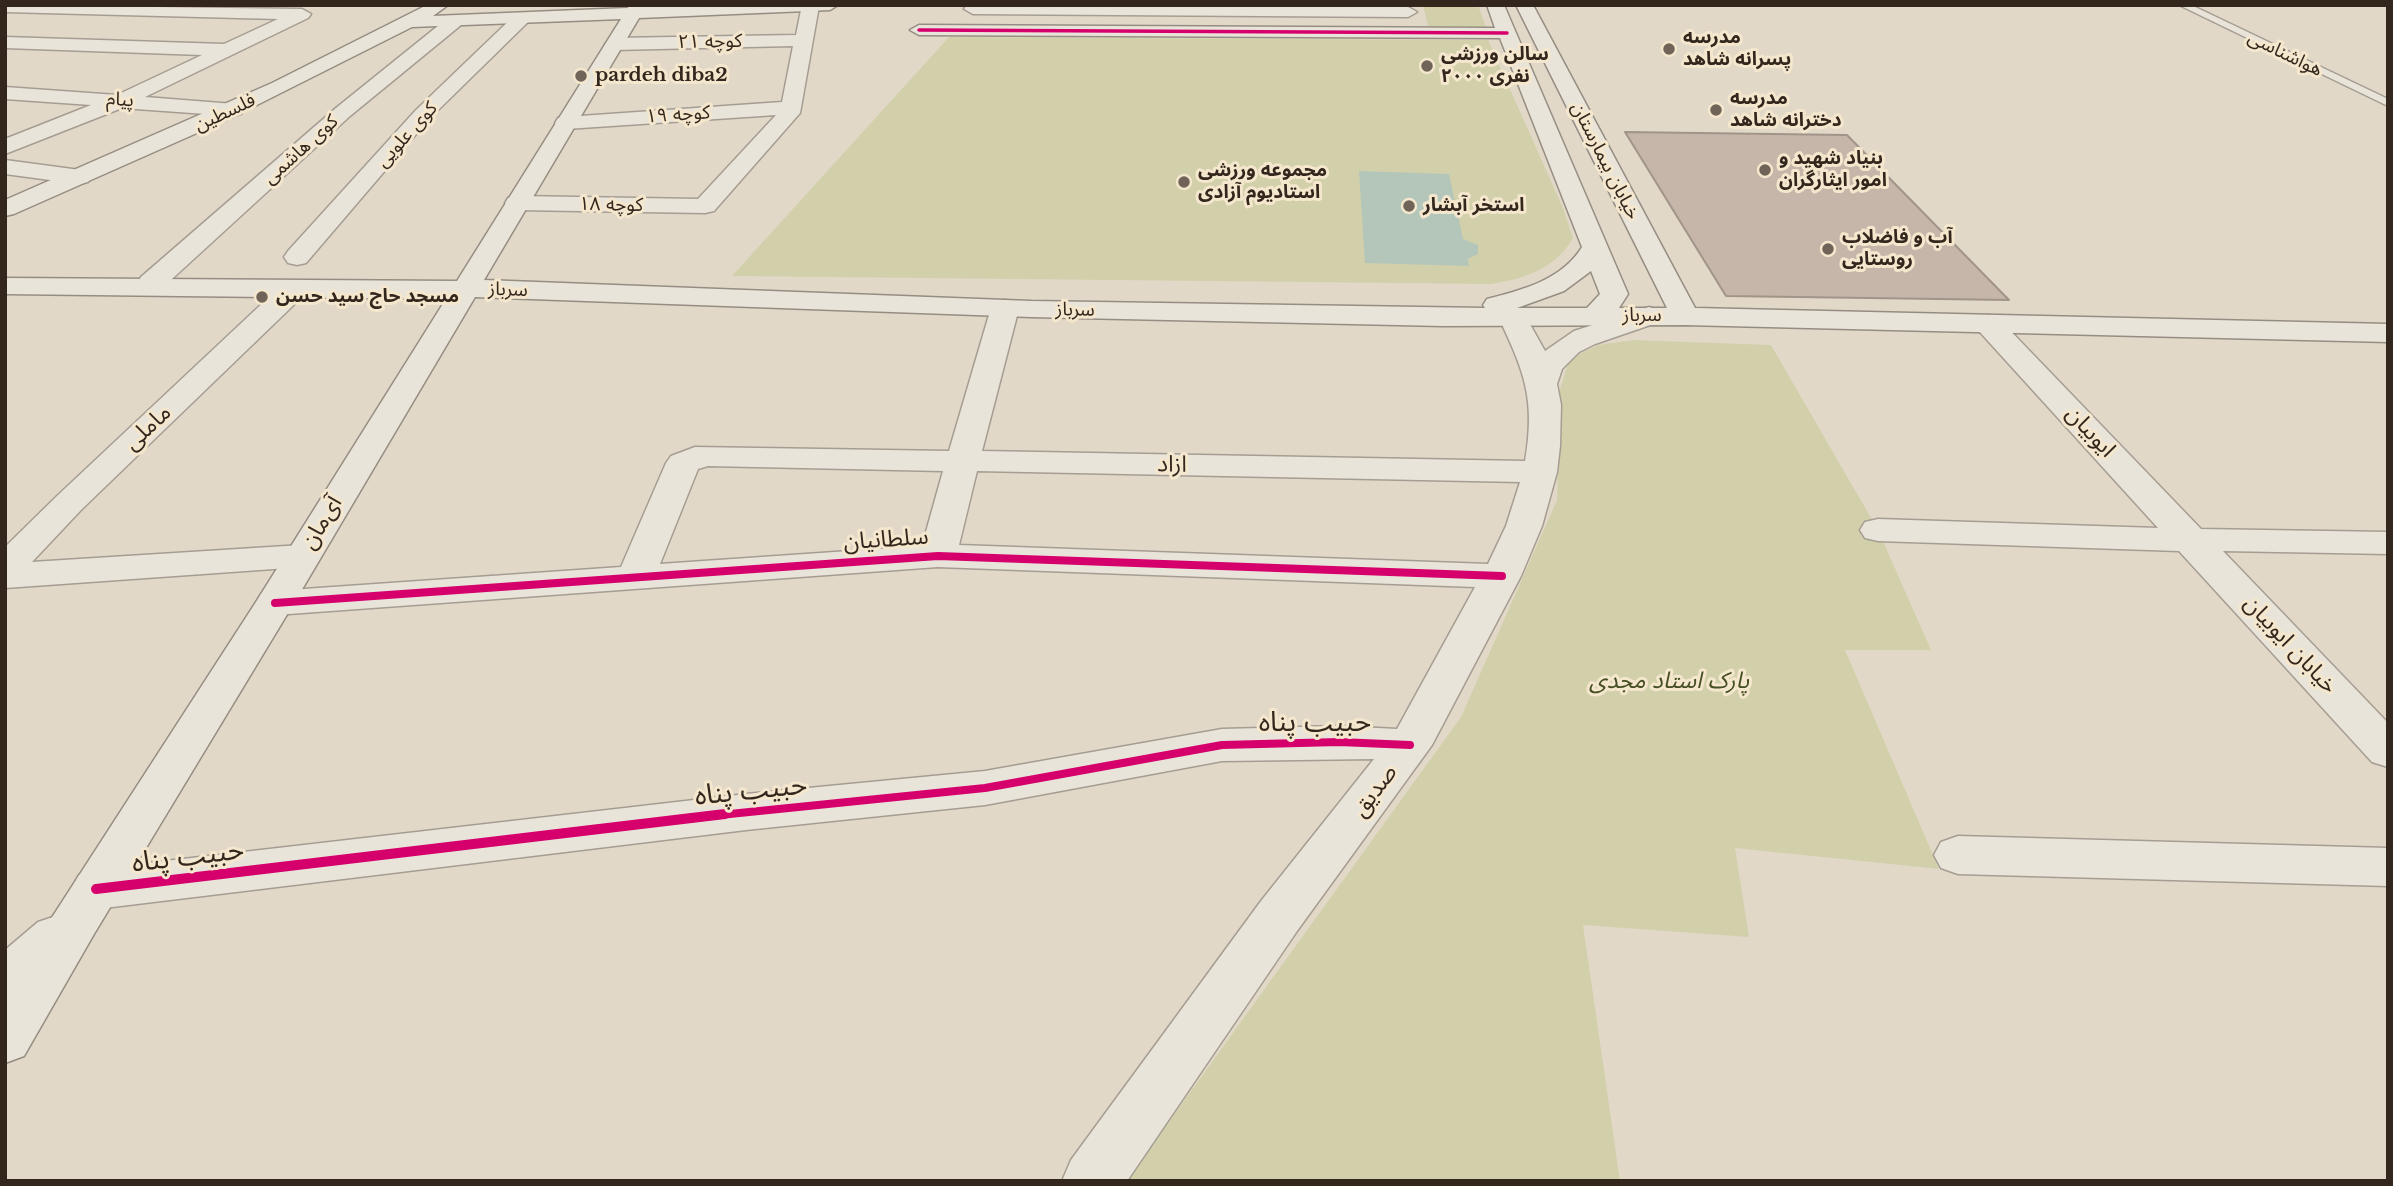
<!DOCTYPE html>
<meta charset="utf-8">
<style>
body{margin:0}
#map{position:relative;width:2393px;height:1186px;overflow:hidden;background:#e2d8c8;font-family:"Libre Baskerville",serif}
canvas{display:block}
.frame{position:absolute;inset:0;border:7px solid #33261c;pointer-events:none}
</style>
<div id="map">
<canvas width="2393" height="1186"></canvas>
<div class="frame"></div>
</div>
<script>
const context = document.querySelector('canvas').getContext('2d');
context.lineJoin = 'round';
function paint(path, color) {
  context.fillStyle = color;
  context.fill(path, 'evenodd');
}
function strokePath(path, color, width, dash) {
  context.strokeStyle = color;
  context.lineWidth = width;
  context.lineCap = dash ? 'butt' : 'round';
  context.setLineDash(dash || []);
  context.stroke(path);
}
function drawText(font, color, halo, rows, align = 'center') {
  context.font = font + ' "Libre Baskerville","Noto Sans Arabic",serif';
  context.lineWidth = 6;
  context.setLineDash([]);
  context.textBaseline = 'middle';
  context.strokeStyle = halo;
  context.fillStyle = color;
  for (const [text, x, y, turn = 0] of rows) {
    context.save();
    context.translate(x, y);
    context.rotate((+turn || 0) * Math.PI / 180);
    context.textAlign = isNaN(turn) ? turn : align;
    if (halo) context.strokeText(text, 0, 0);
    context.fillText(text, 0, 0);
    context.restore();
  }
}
const green = new Path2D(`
 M1423,5H1478L1486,27L1428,26Z
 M949,37L1488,40L1563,208L1573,238C1555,269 1526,278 1492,284L732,276Z
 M1633,340L1771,345L1878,530L1931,650H1845L1939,869L1735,848L1749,937L1583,925L1620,1181H1126L1461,717L1557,500L1560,389L1568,364L1579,354L1598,345Z`);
const water = new Path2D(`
 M1359,171L1449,174L1463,239L1478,245V254L1468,259L1469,266L1365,263Z`);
const building = new Path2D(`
 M1625,132L1847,135L2009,300L1726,296Z`);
const lane = new Path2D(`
 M2179,5H2191L2388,99V106Z`);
const street = new Path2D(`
 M5,5L302,9L311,14L308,18L145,97L234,104L241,106L244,110L241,114L234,116L122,108L5,154V139L91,105L5,99V87L117,95L202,55L5,48V37L224,44L278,19L5,12Z
 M802,5L819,6L800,113L714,211L705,213L517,210L508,208L505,203L508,198L517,196L698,199L776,115L566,129L558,128L555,123L558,118L566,117L782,102L793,46L614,50L605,44L614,38L796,35Z
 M967,5L1408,7L1417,12L1408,17L973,14L964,9Z
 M521,14L530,19L527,23L430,118L306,263L297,265L288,263L284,257L288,251L416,110L515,15Z
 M455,16L461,17L464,21L461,25L350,116L161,289L151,291L141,289L137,283L141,277L336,108L449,17Z
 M5,160L80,170L88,172L92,177L88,182L80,184L5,174Z
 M294,281L304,283L308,289L304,295L81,510L32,562L302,545L315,548L321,556L315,564L302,567L5,588V547L57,496L284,283Z
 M1005,300L1015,302L1019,308L982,451L1525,461C1536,399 1524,371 1498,316L1502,310L1512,307L1522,310L1545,351L1574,331L1639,310L1649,307L1659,310L1663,316L1659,322L1595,344L1579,352L1562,369L1557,384L1561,405L1560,446L1557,472L1542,526L1521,576L1432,745L1297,931L1127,1181H1062L1071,1160L1261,901L1374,759L1222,761L985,805L746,830L96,909L79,903L71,889L79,875L96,869L746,794L985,771L1222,729L1339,726L1397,729L1475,587L938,567L275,615L261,612L256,603L261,594L275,591L621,567L666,463L671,456L695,447L949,451L991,308L995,302ZM708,466L943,471L922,546L660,564L698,469ZM977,471L1520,482L1506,526L1488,564L959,545Z
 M1988,315L1998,318L2201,529L2388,532V554L2223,551L2388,723V767L2372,762L2179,551L1878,541L1865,538L1860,530L1865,522L1878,519L2158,528L1978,330L1974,324L1978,318Z
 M1958,836L2388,848V886L1958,874L1941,868L1934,855L1941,842Z
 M56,916L74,922L82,937C68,965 35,994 5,1005V950L38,922Z`);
const secondary = new Path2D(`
 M427,5H448L433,16L628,8L629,5H838L830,10L639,18L484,280L1031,301L1485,308L1483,305L1487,299C1522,290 1562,280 1582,247L1500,38L919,35L910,30L919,25L1495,28L1487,5H1504L1628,294L1619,308H1667L1516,5H1533L1695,308L2388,324V342L1685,325L1443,326L1031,317L475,297L294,603L94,934L24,1056L5,1063V990L256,602L446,299L5,294V278L457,281L621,19L412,27L233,117L14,214L5,216V200L272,83ZM1591,271L1600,294L1587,308H1517L1564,291Z`);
const cyclewayFar2 = new Path2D(`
 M919,30L1507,33`);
const cyclewayFar1 = new Path2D(`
 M275,603L938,556L1502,576
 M710,816L985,788L1222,745L1339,742L1410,745`);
const cycleway = new Path2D(`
 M96,889L725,814`);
const markers = [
 [1669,49,7,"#706458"],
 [1427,66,7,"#706458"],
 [581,76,7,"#706458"],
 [1716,110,7,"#706458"],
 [1765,170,7,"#706458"],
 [1184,182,7,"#706458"],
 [1409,206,7,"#706458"],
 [1828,249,7,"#706458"],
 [262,297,7,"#706458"]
];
const farPoinames = [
 ["مدرسه",1683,38],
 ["پسرانه شاهد",1683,60],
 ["سالن ورزشی",1441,55],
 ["۲۰۰۰ نفری",1441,77],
 ["pardeh diba2",595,76],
 ["مدرسه",1730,99],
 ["دخترانه شاهد",1730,121],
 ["بنیاد شهید و",1779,159],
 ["امور ایثارگران",1779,181],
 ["مجموعه ورزشی",1198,171],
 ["استادیوم آزادی",1198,193],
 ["استخر آبشار",1423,206],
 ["آب و فاضلاب",1842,238],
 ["روستایی",1842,260],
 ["مسجد حاج سید حسن",276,297]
];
const farStreetnames = [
 ["کوچه ۲۱",710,42,-1],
 ["هواشناسی",2285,54,26],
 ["پیام",120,100,4],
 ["فلسطین",225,113,-25],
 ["کوچه ۱۹",678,115,-4],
 ["کوی علویی",407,135,-48],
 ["کوی هاشمی",301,150,-42],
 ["خیابان بیمارستان",1605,161,63],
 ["کوچه ۱۸",611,205,1],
 ["سرباز",508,290,2],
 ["سرباز",1075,310,1],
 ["سرباز",1642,316]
];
const streetNames = [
 ["ماملی",148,428,-43],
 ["ایوبیان",2090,432,47],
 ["ازاد",1172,465,1],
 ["آی‌مان",322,523,-59],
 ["سلطانیان",886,540,-4],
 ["خیابان ایوبیان",2290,645,47],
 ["صدیق",1375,791,-53]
];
const parkNames = [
 ["پارک استاد مجدی",1669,682]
];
const nearStreetnames = [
 ["حبیب پناه",1315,723],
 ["حبیب پناه",751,791,-6],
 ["حبیب پناه",188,857,-7]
];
paint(green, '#d2d0ab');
paint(water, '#b4c6ba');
paint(building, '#c5b6a9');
strokePath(building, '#a19488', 2);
strokePath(lane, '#a69d92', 3);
strokePath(street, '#a69d92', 3);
strokePath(secondary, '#968d82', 3);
paint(lane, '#e9e4da');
paint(street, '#e9e4da');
paint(secondary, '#e9e4da');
strokePath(cyclewayFar2, '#d6006c', 3.5);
strokePath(cyclewayFar1, '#d6006c', 8);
strokePath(cycleway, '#d6006c', 10);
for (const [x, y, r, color] of markers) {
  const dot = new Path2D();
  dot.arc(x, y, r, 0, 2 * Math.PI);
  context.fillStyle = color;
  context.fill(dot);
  strokePath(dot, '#f4e7cd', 2.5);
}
drawText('bold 19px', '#33261c', '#f4e7cd', farPoinames, 'left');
drawText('19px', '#33261c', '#f4e7cd', farStreetnames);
drawText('23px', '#33261c', '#f4e7cd', streetNames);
drawText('italic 23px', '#464f23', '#f4e7cd', parkNames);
drawText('28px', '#33261c', '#f4e7cd', nearStreetnames);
</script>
